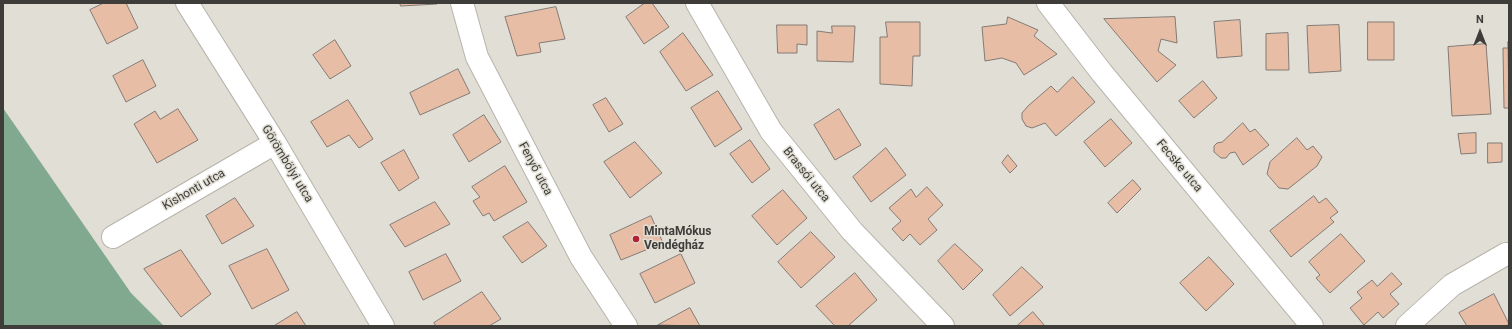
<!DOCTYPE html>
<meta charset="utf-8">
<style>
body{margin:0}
#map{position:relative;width:1512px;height:329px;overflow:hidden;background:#e1ded5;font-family:Roboto,sans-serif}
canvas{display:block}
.frame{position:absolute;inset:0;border:4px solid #3e3d39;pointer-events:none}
.north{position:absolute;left:1460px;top:12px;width:40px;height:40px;-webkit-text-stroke:3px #e1ded5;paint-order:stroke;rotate:0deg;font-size:11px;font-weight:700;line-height:16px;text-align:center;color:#3e3d39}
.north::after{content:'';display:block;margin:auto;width:14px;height:18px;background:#3e3d39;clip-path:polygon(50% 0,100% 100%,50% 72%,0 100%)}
</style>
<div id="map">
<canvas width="1512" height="329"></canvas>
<div class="frame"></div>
<div class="north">N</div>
</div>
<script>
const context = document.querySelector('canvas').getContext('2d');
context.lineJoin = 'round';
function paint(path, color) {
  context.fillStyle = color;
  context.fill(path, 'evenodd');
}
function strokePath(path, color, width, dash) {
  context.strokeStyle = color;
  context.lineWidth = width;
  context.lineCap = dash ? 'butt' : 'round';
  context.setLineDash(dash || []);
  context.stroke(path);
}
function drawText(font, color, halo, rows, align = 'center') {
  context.font = font + ' Roboto,sans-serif';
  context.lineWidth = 3;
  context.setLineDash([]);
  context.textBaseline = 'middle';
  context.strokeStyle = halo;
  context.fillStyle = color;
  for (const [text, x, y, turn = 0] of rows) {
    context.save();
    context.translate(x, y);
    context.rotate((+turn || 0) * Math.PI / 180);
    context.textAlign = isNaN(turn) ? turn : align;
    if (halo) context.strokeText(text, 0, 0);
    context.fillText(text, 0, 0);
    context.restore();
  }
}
const forest = new Path2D(`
 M3,108L131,293L164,326H3Z`);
const building = new Path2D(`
 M104,3H126L138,28L107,44L90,10Z
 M400,3H437V4L401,6Z
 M645,3H652L669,27L644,44L626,17Z
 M556,7L565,39L539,43L541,52L517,56L505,17Z
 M1008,17L1038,30L1034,36L1057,54L1024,75L1016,63L1002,58L985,61L982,27L1006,24Z
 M1175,17L1177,43L1161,39L1158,51L1176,65L1157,82L1104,19Z
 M1240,20L1242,56L1217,58L1214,22Z
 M886,22H920V56H913L912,86L880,84V37H887Z
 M1368,22H1394V60H1368Z
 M777,25H807V45L797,44V53H778Z
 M1339,25L1341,71L1309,73L1307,26Z
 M832,26H855L853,62L817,61V31L832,33Z
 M683,33L713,75L686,91L660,52Z
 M1288,33L1289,70H1266V34Z
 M335,40L351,66L330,79L313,55Z
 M1508,42L1509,108H1504L1503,48H1508Z
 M1486,44L1491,114L1452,116L1448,47Z
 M143,60L156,86L126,102L113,76Z
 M458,69L470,93L420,115L410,93Z
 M1073,77L1095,102L1056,136L1045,123L1032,128L1026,126L1022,119V113L1028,106L1051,86L1057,92Z
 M1203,81L1217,98L1194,118L1179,101Z
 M718,91L742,129L715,147L691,108Z
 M606,98L623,124L609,132L593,105Z
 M348,100L373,139L359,148L349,135L327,147L311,122Z
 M178,109L198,140L157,163L134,124L155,111L160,119Z
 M839,109L861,145L835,160L814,125Z
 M484,115L501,142L469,162L453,135Z
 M1111,119L1132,143L1105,167L1084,142Z
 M1243,123L1250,132L1255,129L1269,145L1243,165L1235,152L1230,153L1226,158H1221L1214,152V146L1217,143L1222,142Z
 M1476,133V153L1461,154L1458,134Z
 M1297,138L1307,150L1313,146L1322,157L1317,166L1288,189L1279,188L1267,174L1270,162Z
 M750,140L770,169L752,183L730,154Z
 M635,142L662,173L630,198L604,162Z
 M1488,143H1502V162L1488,163Z
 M886,148L906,175L871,202L853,177Z
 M404,150L419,178L399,191L381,163Z
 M1008,155L1017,166L1010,173L1002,163Z
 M505,166L527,202L494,221L489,213L483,216L473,201L480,197L472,187Z
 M1133,180L1141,189L1117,213L1108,203Z
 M927,187L943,205L928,219L937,230L920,245L910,234L903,241L892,229L901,221L889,208L911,189L916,197Z
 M783,190L807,218L777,245L752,216Z
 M1314,196L1319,203L1326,198L1338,212L1330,218L1334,222L1291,257L1270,231Z
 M235,198L254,226L222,244L206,216Z
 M435,202L450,224L405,247L390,225Z
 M651,216L663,243L621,260L610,235Z
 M528,222L547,246L522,263L503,237Z
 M811,232L835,257L801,288L778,262Z
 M1341,234L1365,261L1330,293L1316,278L1320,275L1309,262Z
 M955,244L983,270L963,290L938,261Z
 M267,249L289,290L252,309L229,266Z
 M181,250L211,294L181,317L144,269Z
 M446,254L461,281L423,300L409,272Z
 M681,254L695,283L655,303L640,274Z
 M1209,257L1234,284L1206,311L1180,283Z
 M1022,267L1043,287L1010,316L993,295Z
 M855,273L877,300L848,326H835L816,306Z
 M1392,273L1402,284L1390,294L1399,304L1383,318L1378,312L1364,325L1350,308L1362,298L1357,292L1372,280L1377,286Z
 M482,292L501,319L489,326H436L434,323Z
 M1494,294L1509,324L1506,326H1467L1459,313Z
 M690,308L700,326L658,325Z
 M297,312L306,326H274Z
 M1033,312L1045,326H1017Z`);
const minor = new Path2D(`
 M187,3L275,143L383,326
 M462,3L477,57L581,257L626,326
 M697,3L771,131L852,231L943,326
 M1048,3L1102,73L1312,326
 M113,237L275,143
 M1407,326L1452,285L1506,254H1509`);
const markers = [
 [636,239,4,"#b32033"]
];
const streetNames = [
 ["Görömbölyi utca",287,164,59],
 ["Fecske utca",1179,166,50],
 ["Fenyő utca",535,169,62],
 ["Brassói utca",806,175,51],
 ["Kishonti utca",194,190,-30]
];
const poiNames = [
 ["MintaMókus",644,232],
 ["Vendégház",644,246]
];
paint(forest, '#81a98f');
paint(building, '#e7bea5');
strokePath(building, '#837a75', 1);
strokePath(minor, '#b7b4ac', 24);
strokePath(minor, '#fff', 22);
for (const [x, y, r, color] of markers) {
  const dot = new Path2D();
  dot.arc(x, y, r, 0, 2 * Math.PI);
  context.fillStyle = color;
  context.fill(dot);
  strokePath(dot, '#e1ded5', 1.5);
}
drawText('12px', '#3e3d39', '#e1ded5', streetNames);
drawText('bold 12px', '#3e3d39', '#e1ded5', poiNames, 'left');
</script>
